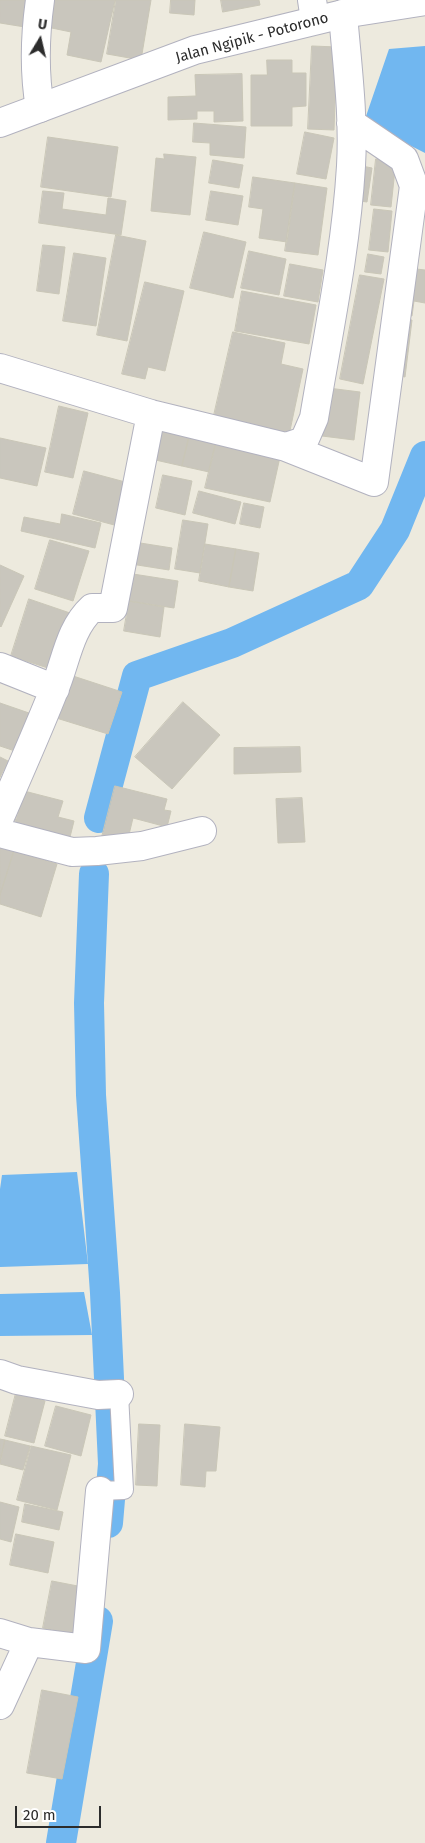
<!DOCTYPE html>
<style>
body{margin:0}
#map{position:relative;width:425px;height:1843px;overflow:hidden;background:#edeade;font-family:"Fira Sans",sans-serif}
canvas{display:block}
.north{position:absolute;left:15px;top:15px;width:50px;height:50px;-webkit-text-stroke:4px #fff;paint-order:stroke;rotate:9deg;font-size:14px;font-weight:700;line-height:20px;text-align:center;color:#2c2c2c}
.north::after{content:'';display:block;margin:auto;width:18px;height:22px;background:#2c2c2c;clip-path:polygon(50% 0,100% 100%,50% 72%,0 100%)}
.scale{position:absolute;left:15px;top:1806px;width:86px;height:22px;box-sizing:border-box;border:2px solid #2c2c2c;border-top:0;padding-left:6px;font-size:15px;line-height:18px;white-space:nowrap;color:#2c2c2c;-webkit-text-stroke:4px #fff;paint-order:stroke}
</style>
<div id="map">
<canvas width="425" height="1843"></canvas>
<div class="north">U</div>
<div class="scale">20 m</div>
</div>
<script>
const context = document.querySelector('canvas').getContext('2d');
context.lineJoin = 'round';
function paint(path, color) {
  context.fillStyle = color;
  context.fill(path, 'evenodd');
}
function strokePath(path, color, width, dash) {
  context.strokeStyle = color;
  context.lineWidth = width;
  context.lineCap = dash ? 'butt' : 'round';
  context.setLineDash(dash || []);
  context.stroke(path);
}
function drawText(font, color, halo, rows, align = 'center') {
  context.font = font + ' "Fira Sans",sans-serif';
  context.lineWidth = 4.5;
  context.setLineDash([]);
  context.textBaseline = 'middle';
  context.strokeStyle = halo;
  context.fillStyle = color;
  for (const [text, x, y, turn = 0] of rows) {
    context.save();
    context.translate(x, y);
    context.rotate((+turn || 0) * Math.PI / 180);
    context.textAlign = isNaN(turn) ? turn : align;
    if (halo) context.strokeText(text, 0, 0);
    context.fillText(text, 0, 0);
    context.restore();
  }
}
const water = new Path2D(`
 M425,46V153L364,122L389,49Z
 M77,1172L88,1264L0,1267V1189L2,1175Z
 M84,1292L92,1335L0,1336V1294Z`);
const canal = new Path2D(`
 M99,818L137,676L232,643L359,585L395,530L425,456
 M94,874L89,1003L91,1095L105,1293L113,1464L108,1523
 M61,1843L98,1621`);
const building = new Path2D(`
 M0,0H36L31,28L0,23Z
 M48,0H115L101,62L67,55L71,32L42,26Z
 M116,0H151L141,60L107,54Z
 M171,0H195L194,15L170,13Z
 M221,0H259L260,5L223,12Z
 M312,46L337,47L334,130L308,129Z
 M267,60H292V73H306V106L292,107V126H251V75H267Z
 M242,74L243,121L214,122V111H197V119L168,120V97L196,96L195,75Z
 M194,123L246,127L244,158L210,155V143L193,142Z
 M305,132L334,138L326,179L297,174Z
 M48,137L118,147L111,197L41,187Z
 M164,154L196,157L190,215L151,211L156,158L164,159Z
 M376,159L396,160L391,207L371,205Z
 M213,160L243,165L239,188L209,183Z
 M357,165L372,168L367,202L352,200Z
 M253,177L295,183L287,242L259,238L263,209L249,207Z
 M295,183L327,188L318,255L285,251Z
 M43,191L64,193L62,209L106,215L108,198L126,201L121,235L39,223Z
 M211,191L243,196L238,225L206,220Z
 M374,209L392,211L388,252L369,250Z
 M204,232L246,242L233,298L190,288Z
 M116,235L146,241L127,341L97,335Z
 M43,245L65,247L59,294L37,291Z
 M249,251L286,259L279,295L241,288Z
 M74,253L106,258L96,326L63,321Z
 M368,254L384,257L381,274L365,272Z
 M290,264L323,270L318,302L284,296Z
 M408,268L425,270V303L414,301L412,316L402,314Z
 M360,275L384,279L363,384L340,379Z
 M145,282L184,291L165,371L148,367L145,379L122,374Z
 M242,291L316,305L309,344L235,331Z
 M402,319L412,320L405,377L395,375Z
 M233,332L285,343L281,364L303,369L288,440L212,424Z
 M328,388L360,392L354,440L322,436Z
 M59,406L88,413L73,478L45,472Z
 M158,430L189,437L182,466L151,459Z
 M189,437L216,442L209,472L182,466Z
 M0,438L46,448L37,486L0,478Z
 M216,442L280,457L270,502L205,488Z
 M84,471L129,483L118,526L73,514Z
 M163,475L192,481L185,515L156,508Z
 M199,491L241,502L235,524L193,513Z
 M244,503L264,507L260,528L240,524Z
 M62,514L101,523L95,548L21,531L24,517L60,524Z
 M183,520L208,524L200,573L175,569Z
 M50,540L89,551L73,601L35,589Z
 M134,542L172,548L169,570L131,564Z
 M205,544L236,549L229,587L199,581Z
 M236,549L259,553L253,591L229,587Z
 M0,565L24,576L1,627L0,626Z
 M133,574L178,581L174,608L129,601Z
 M29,599L73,614L54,670L11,656Z
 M129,601L164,607L160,637L124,631Z
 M67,674L122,692L108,734L53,717Z
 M183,702L220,735L172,789L135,757Z
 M0,703L29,713L15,751L0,746Z
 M300,747L301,772L234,774V748Z
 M0,757L8,761L0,777Z
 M115,786L167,799L164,810L171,811L167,827L133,818L127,843L102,837Z
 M24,791L63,801L58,817L74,821L68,845L13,830Z
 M302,798L305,842L278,843L276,799Z
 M0,847L14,851L0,895Z
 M14,851L57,864L41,917L0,904V895Z
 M16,1393L45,1401L34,1443L5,1436Z
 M56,1406L91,1415L81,1456L45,1446Z
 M139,1424L160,1425L157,1486L136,1485Z
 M185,1424L220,1427L216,1471H206L205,1487L181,1485Z
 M0,1439L5,1440L0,1463Z
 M5,1440L30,1446L23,1470L0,1464Z
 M31,1446L71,1455L57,1510L17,1500Z
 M0,1502L19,1507L11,1542L0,1539Z
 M25,1504L63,1512L59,1530L22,1522Z
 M16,1534L54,1542L48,1573L10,1565Z
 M52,1581L88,1588L79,1635L43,1628Z
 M42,1690L78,1697L62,1779L27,1773Z`);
const lane = new Path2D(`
 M100,1491L124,1490L119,1394`);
const street = new Path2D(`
 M40,0C35,35 34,73 40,108
 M312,0L315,20
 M0,368L151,414L286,447L304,441L314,418C328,334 346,250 351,166C354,115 347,64 343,14
 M286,447L374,482L414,186L404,159L351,123
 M0,667L55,689
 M0,817C18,775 37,733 54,690C66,662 69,629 92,608H113L151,414
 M0,833L72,852L97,851L142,846L202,831
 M0,1374L17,1380L98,1395L119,1394
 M0,1633L29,1642L86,1649L100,1491
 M0,1705L29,1642`);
const secondary = new Path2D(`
 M0,123L195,50L343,14L425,1`);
const streetNames = [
 ["Jalan Ngipik - Potorono",252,38,-15]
];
paint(water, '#71b7f0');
strokePath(canal, '#71b7f0', 30);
paint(building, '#c9c6bd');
strokePath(building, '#c9c6b7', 1);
strokePath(lane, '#b2b2bf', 20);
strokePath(street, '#b2b2bf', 30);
strokePath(secondary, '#b2b2bf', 30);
strokePath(lane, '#fff', 18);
strokePath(street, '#fff', 28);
strokePath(secondary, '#fff', 28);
drawText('15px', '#2c2c2c', '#fff', streetNames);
</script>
